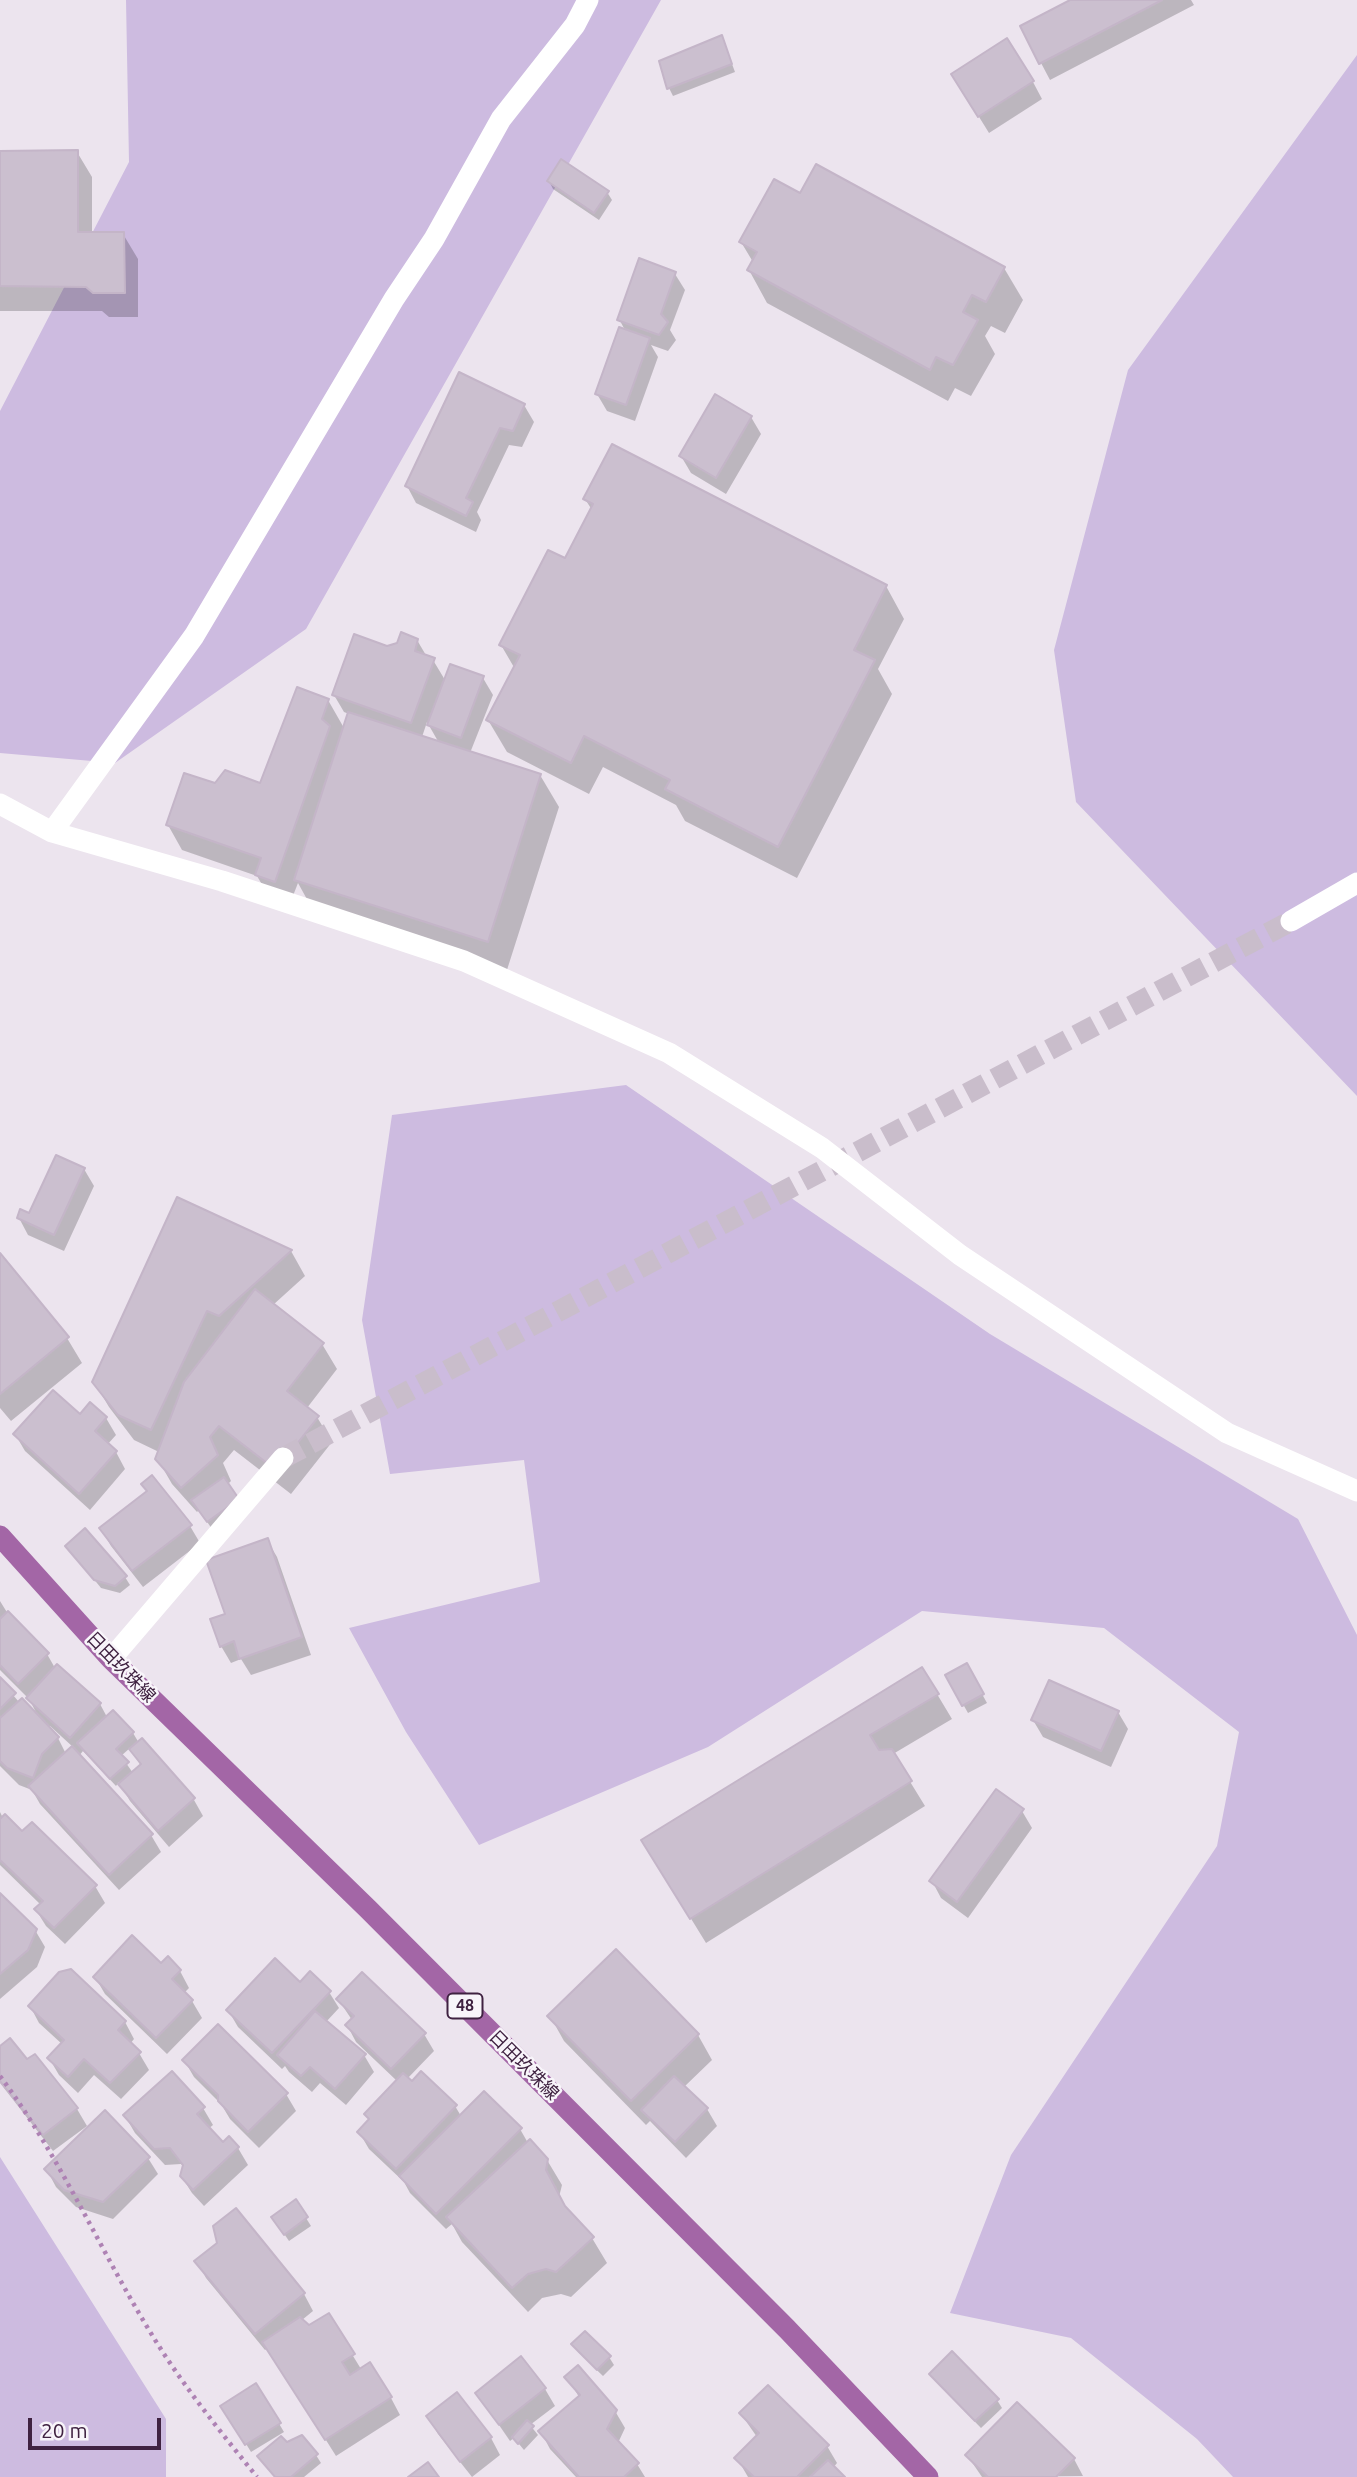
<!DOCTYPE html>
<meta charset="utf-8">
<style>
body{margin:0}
#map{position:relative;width:1357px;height:2477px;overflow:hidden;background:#ece4ee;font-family:Ubuntu,sans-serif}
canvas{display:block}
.scale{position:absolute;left:28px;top:2418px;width:133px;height:32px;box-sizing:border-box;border:4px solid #3f2241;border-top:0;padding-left:9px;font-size:21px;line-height:24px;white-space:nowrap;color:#3f2241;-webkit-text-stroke:5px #f8f5fa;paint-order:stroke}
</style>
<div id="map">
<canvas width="1357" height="2477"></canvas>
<div class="scale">20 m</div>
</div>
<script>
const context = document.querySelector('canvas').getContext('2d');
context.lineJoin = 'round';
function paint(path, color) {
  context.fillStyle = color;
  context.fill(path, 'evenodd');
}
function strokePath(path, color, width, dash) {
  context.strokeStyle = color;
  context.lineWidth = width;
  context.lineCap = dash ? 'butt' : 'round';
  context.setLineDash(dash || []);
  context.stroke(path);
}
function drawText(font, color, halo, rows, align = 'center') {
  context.font = font + ' Ubuntu,"Noto Sans JP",sans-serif';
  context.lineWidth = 5;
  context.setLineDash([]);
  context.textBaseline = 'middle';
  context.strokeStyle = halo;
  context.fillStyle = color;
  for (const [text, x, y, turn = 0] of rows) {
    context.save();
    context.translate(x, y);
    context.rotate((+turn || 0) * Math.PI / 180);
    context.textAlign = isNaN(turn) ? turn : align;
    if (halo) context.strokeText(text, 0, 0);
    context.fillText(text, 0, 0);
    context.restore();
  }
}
const green = new Path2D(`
 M126,0H661L306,629L115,763L0,753V411L129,162Z
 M1357,55V1096L1076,802L1054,650L1128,370Z
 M626,1085L990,1334L1298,1519L1357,1635V2477H1233L1197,2439L1071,2338L950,2313L1011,2155L1217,1846L1239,1732L1104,1628L922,1611L708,1747L479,1845L406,1732L349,1628L540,1582L524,1460L390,1474L362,1320L392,1115Z
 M0,2157L166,2419V2477H0Z`);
const shadow = new Path2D(`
 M1073,0H1191L1194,5L1050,80L1022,27Z
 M722,37L735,72L673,96L669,88Z
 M1033,82L1042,99L989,133L963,91Z
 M0,152H77L92,177V234H123L138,259V317H109L102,311H0Z
 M549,181L607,192L612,200L599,220L553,189Z
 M741,242L1004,268L1023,300L1005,333L991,326L985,336L995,354L971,396L955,388L948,401L767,303L749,270L753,262Z
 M675,274L685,290L670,330L676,340L668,351L651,345L658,357L635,421L607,411L597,394L626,332L619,319Z
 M524,405L534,422L522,447L509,445L477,512L481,520L476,532L416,503L407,486Z
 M751,417L761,434L726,494L691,473L681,456Z
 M585,499L886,586L904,619L878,669L892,694L797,878L685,821L676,805L603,767L589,794L507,752L488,720L515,669L501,645L565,561L592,510Z
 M417,640L427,657L433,660L445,680L483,678L493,695L470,753L540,775L559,807L506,973L314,912L298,883L289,906L271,900L257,876L182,850L168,825L215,786H261L328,700L344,728L349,714L344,712L334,695L387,648ZM427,722L439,743L422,737Z
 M84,1169L94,1186L64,1251L28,1235L19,1218L30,1216Z
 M178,1199L291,1251L305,1276L273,1305L322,1344L337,1369L307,1408L317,1417L332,1442L291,1494L234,1450L223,1463L231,1481L227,1485L237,1500L212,1529L199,1510L197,1512L172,1484L157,1458L159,1452L134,1440L109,1407L94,1382Z
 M0,1256L67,1338L82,1363L11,1421L0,1408Z
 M80,1416L106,1418L116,1435L107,1445L116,1452L125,1469L90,1510L25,1451L15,1434Z
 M190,1526L200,1543L143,1587L111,1546L101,1529Z
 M267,1540L277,1557L311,1655L251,1675L241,1659L231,1663L221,1646L227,1615Z
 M67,1546L125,1577L130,1585L120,1593L101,1588Z
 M0,1601L8,1614L47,1654L55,1668L100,1704L107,1717L133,1733L139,1743L142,1740L194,1800L203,1816L169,1847L130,1801L119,1782L116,1786L83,1751L79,1756L151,1835L161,1852L119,1890L40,1804L32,1790L19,1785L0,1766V1680L19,1702L38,1716L29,1699L0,1670ZM50,1726L73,1747L66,1754L58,1738L48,1728ZM130,1748L141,1766L133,1773L121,1756Z
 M966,1665L987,1703L968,1713L947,1676Z
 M922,1669L952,1719L893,1754L925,1806L706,1943L658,1865Z
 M1118,1712L1128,1729L1111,1767L1043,1737L1033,1720Z
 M1022,1811L1032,1828L968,1918L941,1898L932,1881Z
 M0,1812L3,1818L22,1834L95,1886L105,1903L65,1944L46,1926L36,1910L41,1905L0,1865Z
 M0,1895L35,1930L45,1947L37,1967L0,1999Z
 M616,1952L698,2035L712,2060L684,2087L707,2109L717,2126L686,2158L650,2121L646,2125L564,2041L550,2016Z
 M161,1966L180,1971L189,1988L184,1993L192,2001L202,2018L167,2054L105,1994L95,1977Z
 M300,1984L329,1992L339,2008L326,2022L364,2055L374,2072L346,2105L320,2083L312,2092L289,2072L285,2066L282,2069L238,2027L228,2010Z
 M338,1999L424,2034L434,2051L407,2079L455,2106L461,2116L520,2129L528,2143L547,2160L562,2185L559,2197L566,2210L592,2238L607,2263L571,2297L561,2294L542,2298L528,2312L462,2242L452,2224L446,2229L410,2193L404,2182L369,2149L359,2132L397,2081L356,2042L347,2025L352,2020Z
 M30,2006L125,2022L134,2039L130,2044L139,2053L149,2070L121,2099L94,2075L78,2093L59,2075L49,2058L62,2044L39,2023Z
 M0,2048L27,2062L77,2109L87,2126L53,2151L0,2083Z
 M184,2060L286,2094L296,2111L259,2148L230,2119L221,2104L194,2077Z
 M203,2108L213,2125L208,2129L223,2145L229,2139L238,2148L248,2165L204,2206L192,2193L181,2176L184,2168L181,2164L165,2165L135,2133L125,2116Z
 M148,2158L158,2174L113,2219L76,2207L56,2187L47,2170Z
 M296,2202L311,2226L289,2241L278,2225Z
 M235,2210L304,2294L313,2311L302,2320L309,2328L328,2315L361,2369L391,2398L400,2415L336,2456L268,2348L265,2350L206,2278L197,2261L219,2244Z
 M573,2344L609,2357L614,2365L603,2376L578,2352Z
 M521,2358L545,2389L555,2406L530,2425L538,2435L524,2450L514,2438L510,2441L477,2393Z
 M931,2374L997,2400L1002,2408L981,2428L936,2382Z
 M567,2377L615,2411L625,2428L618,2443L637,2464L645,2477H576L550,2449L541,2432L579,2397Z
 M256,2385L284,2432L251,2452L223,2406Z
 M457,2394L491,2438L500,2455L472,2477L438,2434L428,2417Z
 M741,2414L827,2446L837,2463L833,2468L842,2477H748L737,2458L757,2437Z
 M287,2444L316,2455L321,2463L304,2477H275L259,2456Z
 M967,2455L1074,2459L1083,2476L982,2477Z`);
const building = new Path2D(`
 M1070,0H1162L1039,64L1020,26Z
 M722,35L732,64L667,89L659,61Z
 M1007,38L1034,81L978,117L951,74Z
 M78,150V232H124L125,293H93L86,287L0,286V151Z
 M561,159L609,191L594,213L547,181Z
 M816,164L1005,267L986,302L972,295L963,312L978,320L953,365L936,357L930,370L747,270L757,252L739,242L774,179L800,193Z
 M639,258L676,272L661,314L668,322L659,335L617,320Z
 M619,327L650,338L626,405L595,394Z
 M459,372L525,404L513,431L500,428L466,498L473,502L466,516L405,486Z
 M715,394L752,416L716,478L679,456Z
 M612,444L887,585L854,650L875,660L778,847L665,789L670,780L584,736L571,763L486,720L520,655L499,645L548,550L565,558L593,504L583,499Z
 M401,632L418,639L415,651L435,658L411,723L332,695L354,634L387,646L397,643Z
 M450,664L484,676L461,738L427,725Z
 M297,687L329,699L322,719L330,726L275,882L255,875L261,858L166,825L184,773L215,783L225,770L260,783Z
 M348,712L541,774L488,942L294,880Z
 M56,1155L85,1168L54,1235L17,1218L20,1209L29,1213Z
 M177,1197L292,1250L219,1316L207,1311L151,1430L118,1415L92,1382Z
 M0,1253L69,1337L0,1394Z
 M255,1289L324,1343L287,1391L319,1416L276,1470L219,1426L210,1437L218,1455L181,1488L155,1459L184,1382Z
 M53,1390L80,1414L90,1402L107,1417L95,1431L117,1451L79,1494L13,1434Z
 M152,1475L192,1525L132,1571L99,1528L147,1491L141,1484Z
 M224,1477L239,1499L207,1522L191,1500Z
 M85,1528L127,1576L115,1586L94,1580L65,1546Z
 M268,1538L302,1637L239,1659L234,1641L220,1647L210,1619L225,1614L206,1560Z
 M8,1611L49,1653L18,1684L0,1665V1619Z
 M967,1663L984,1694L962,1706L945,1675Z
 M57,1664L101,1703L70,1738L26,1698Z
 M922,1667L939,1694L870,1735L879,1750L892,1749L912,1781L690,1919L641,1840Z
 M0,1677L16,1693L0,1709Z
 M1049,1680L1119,1711L1101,1751L1031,1720Z
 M22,1698L59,1737L42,1754L33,1778L7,1768L0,1761V1718Z
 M113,1710L134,1732L116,1749L129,1762L110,1779L77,1743Z
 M142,1738L195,1798L158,1831L118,1784L141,1764L129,1749Z
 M72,1746L153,1834L109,1875L28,1786Z
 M996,1789L1024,1809L957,1902L929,1881Z
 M5,1814L22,1831L32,1822L97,1885L54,1928L34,1909L43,1901L0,1860V1819Z
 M0,1893L37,1929L28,1950L0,1974Z
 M132,1935L161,1963L168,1956L181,1970L172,1979L193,2000L156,2038L93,1977Z
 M616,1949L699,2034L631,2101L547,2016Z
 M275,1958L300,1982L310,1971L331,1991L272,2053L226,2010Z
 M71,1969L126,2021L118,2030L141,2052L110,2083L84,2059L68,2077L47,2058L64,2040L28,2006L59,1972Z
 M362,1972L426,2033L391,2069L345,2025L354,2016L336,1999Z
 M315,2011L366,2054L335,2089L310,2067L301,2076L277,2055Z
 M218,2024L288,2093L248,2132L218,2101V2095L182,2060Z
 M10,2038L27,2059L35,2054L78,2108L43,2135L0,2081V2046Z
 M172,2071L205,2107L197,2114L223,2142L229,2136L239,2147L193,2190L180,2176L183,2165L170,2148L154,2149L123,2115Z
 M421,2071L457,2105L396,2169L357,2132L369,2119L364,2114L403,2073L412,2081Z
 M674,2076L708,2108L675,2142L641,2110Z
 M484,2091L522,2128L436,2214L399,2176Z
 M105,2110L150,2157L103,2202L64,2190L44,2169Z
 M530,2139L548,2159L546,2170L565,2206L594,2237L556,2272L546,2269L528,2274L512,2288L446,2217Z
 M296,2199L308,2217L284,2235L271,2217Z
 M236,2208L305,2293L255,2334L194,2261L217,2243L213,2226Z
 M329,2313L355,2354L342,2362L350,2375L370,2362L392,2397L325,2440L262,2342L300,2317L309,2325Z
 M585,2331L611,2356L597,2370L571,2344Z
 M952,2351L999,2399L975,2421L929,2374Z
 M521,2356L546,2388L499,2425L475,2393Z
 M578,2365L617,2410L607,2429L639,2463L624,2477H579L538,2431L580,2395L564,2377Z
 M256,2383L281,2423L245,2445L220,2406Z
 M768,2385L829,2445L797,2477H754L734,2458L759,2433L739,2413Z
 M457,2392L492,2437L460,2462L426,2416Z
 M1017,2402L1075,2458L1056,2477H988L965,2455Z
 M527,2420L534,2426L518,2444L512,2437Z
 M302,2435L318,2454L291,2477H275L257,2456L281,2436L287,2442Z
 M828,2460L845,2477H810Z
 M428,2462L439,2477H408Z`);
const minorTunnel = new Path2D(`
 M283,1458L1291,921`);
const path = new Path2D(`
 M0,2076C59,2155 98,2246 149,2330C180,2382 219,2430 257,2477`);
const minor = new Path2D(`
 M0,804L52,832L222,881L464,961L669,1053L822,1148L960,1255L1227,1433L1357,1491
 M52,832L194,636L394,299L434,239L501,119L575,25L588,0
 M1291,921L1357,883
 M111,1659L283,1458`);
const major = new Path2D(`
 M0,1536L111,1659L368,1909L787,2329L928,2477`);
const shields = [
 [465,2006,35]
];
const shieldNames = [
 ["48",465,2006]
];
const streetNames = [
 ["日田玖珠線",121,1667,46],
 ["日田玖珠線",524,2065,45]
];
paint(green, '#cdbbe0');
paint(shadow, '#0003');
paint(building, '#cbbfcf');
strokePath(building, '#c4b5c8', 2);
strokePath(minorTunnel, '#c9bdcb', 21, [21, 10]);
strokePath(path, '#ae82b4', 4.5, [3.5, 5]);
strokePath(minor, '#fff', 21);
strokePath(major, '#a366a6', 21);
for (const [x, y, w] of shields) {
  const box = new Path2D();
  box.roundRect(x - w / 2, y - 12.5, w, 25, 5);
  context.fillStyle = '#f8f5fa';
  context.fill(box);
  strokePath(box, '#3f2241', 2);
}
drawText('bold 16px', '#3f2241', null, shieldNames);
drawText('18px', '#3f2241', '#f8f5fa', streetNames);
</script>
